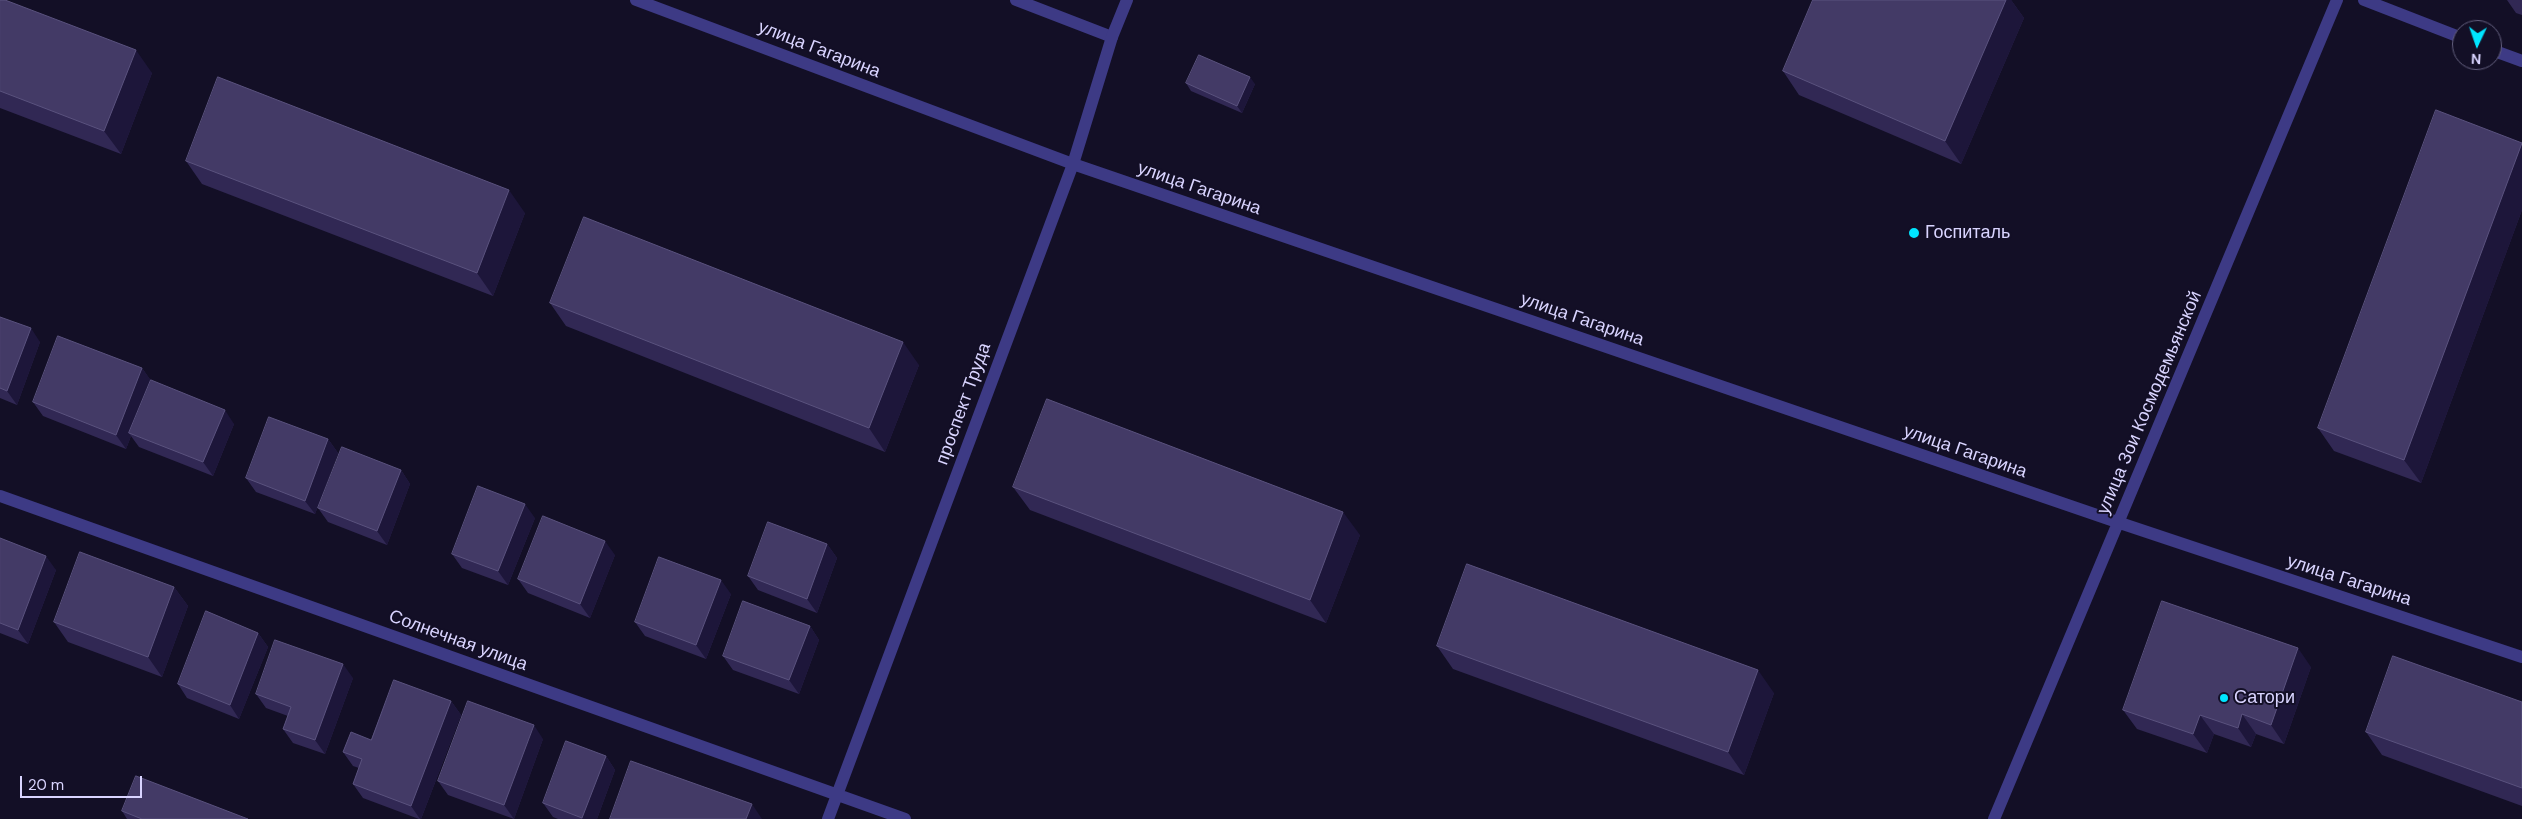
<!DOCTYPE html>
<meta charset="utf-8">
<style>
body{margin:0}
#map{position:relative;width:2522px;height:819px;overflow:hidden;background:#130f26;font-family:"DM Sans",sans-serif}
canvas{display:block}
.north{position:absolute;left:2452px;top:20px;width:50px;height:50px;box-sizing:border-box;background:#130f26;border:1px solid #625e7d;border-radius:50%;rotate:183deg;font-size:14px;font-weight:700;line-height:20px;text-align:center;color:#d9d4ff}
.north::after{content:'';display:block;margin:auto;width:18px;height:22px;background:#00e5ff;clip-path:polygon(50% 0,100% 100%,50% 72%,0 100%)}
.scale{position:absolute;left:20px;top:776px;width:122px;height:22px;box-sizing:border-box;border:2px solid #d9d4ff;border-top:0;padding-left:6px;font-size:15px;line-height:18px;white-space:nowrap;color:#d9d4ff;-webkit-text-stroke:4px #130f26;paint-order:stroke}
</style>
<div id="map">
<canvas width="2522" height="819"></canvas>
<div class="north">N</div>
<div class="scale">20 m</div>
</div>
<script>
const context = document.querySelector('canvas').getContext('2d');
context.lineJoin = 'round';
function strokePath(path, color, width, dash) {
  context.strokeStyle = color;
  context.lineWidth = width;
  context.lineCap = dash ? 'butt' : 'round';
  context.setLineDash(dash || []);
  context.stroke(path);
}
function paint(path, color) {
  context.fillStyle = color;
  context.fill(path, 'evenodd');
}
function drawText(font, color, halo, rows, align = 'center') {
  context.font = font + ' "DM Sans",sans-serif';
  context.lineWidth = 4;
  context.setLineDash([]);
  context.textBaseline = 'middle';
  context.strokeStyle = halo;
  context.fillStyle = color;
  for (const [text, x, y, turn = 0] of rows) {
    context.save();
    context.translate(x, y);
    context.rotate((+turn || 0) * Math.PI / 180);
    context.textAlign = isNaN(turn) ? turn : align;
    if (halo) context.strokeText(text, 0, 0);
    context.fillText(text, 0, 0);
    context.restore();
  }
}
const lane = new Path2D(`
 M1016,0L1112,37`);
const street = new Path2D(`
 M636,0L1073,164L2120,523L2522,657
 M2364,0L2462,38
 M2492,50L2522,61
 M0,496L905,819
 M828,819L1073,164L1112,37L1127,0
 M1994,819L2337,0`);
const wall = new Path2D(`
 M0,0L152,73L121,154L0,108Z
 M1813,0H2011L2024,18L1961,164L1799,95L1783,71Z
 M2507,0H2522V15L2516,13Z
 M1186,83L1255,84L1242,113L1191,91Z
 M2522,142V210L2421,483L2334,451L2318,428Z
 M186,161L525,213L493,296L202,184Z
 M550,303L919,365L885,452L566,326Z
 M0,317L40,342L17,405L0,398Z
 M142,368L151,381L234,424L213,476L139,447L131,436L126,449L43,416L33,402Z
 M328,439L338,453L315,514L256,492L246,478Z
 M401,470L410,484L387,545L328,522L318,508Z
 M1013,487L1360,535L1326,623L1030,510Z
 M535,518L508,585L462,568L452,554Z
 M0,538L56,570L28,644L0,633Z
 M827,544L837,558L817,613L758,590L748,576Z
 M615,555L590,618L528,593L518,579Z
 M174,587L188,606L162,677L68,642L54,622Z
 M731,594L706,659L645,636L635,622Z
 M810,626L819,640L799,694L733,670L723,656Z
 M258,633L268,647L239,719L187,698L178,684Z
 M1437,646L1774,693L1744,775L1453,669Z
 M2311,667L2284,744L2256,734L2251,747L2214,734L2207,753L2137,729L2123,710Z
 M353,678L325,754L293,743L283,729L288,716L266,708L256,694Z
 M451,701L461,715L421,819H419L363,798L353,784L359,768L353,766L343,752L371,740Z
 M2522,702V806L2382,755L2366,732Z
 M543,739L514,819L448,795L438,781Z
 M606,756L615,770L597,819H558L553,817L543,803Z
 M122,811L248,819H127Z`);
const shadedWall = new Path2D(`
 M2006,0H2011L2024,18L1961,164L1945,141Z
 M136,50L152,73L121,154L104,131Z
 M1250,77L1255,84L1242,113L1237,106Z
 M2522,143V210L2421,483L2404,460Z
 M509,190L525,213L493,296L477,273Z
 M31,328L40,342L17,405L7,391Z
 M903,342L919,365L885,452L869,428Z
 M142,368L152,382L129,433L131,436L126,449L116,435Z
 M225,410L234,424L213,476L203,462Z
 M328,439L338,453L315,514L305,501Z
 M401,470L410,484L387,545L377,531Z
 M525,504L535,518L508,585L498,571Z
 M1343,512L1360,535L1326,623L1310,600Z
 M605,541L615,555L590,618L580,604Z
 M827,544L837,558L817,613L807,599Z
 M46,556L56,570L28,644L18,630Z
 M721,580L731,594L706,659L696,645Z
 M174,587L188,606L162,677L148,657Z
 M810,626L819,640L799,694L789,680Z
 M258,633L268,647L239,719L230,705Z
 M2298,648L2311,667L2284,744L2271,725Z
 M343,664L353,678L325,754L315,740Z
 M1758,670L1774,693L1744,775L1728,752Z
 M451,701L461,715L421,819H420L411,806Z
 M2242,714L2256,734L2251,747L2238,728Z
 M2200,715L2214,734L2207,753L2193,734Z
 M534,725L543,739L514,819L504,805Z
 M606,756L615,770L597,819H583L582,818Z
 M752,804L762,819H746Z`);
const building = new Path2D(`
 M0,0H5L136,50L104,131L0,91Z
 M1813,0H2006L1945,141L1783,71Z
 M1199,55L1250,77L1237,106L1186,83Z
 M218,77L509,190L477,273L186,161Z
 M2436,110L2522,143L2404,460L2318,428Z
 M584,217L903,342L869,428L550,303Z
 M0,317L31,328L7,391L0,388Z
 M58,336L142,368L116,435L33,402Z
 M151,380L225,410L203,462L129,433Z
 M1047,399L1343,512L1310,600L1013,487Z
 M269,417L328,439L305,501L246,478Z
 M342,447L401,470L377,531L318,508Z
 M478,486L525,504L498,571L452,554Z
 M543,516L605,541L580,604L518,579Z
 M768,522L827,544L807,599L748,576Z
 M0,538L46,556L18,630L0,623Z
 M80,552L174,587L148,657L54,622Z
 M659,557L721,580L696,645L635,622Z
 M1467,564L1758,670L1728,752L1437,646Z
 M743,601L810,626L789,680L723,656Z
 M2162,601L2298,648L2271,725L2242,714L2238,728L2200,715L2193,734L2123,710Z
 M206,611L258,633L230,705L178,684Z
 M275,640L343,664L315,740L283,729L291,707L256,694Z
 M2393,656L2522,702V788L2366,732Z
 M394,680L451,701L411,806L353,784L362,759L343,752L351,732L371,740Z
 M468,701L534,725L504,805L438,781Z
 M566,741L606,756L582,818L543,803Z
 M631,761L752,804L746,819H610Z
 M136,776L248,819H142L122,811Z`);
const markers = [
 [1914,233,6,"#00e5ff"],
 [2224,698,5,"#00e5ff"]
];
const streetNames = [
 ["улица Гагарина",819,50,21],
 ["улица Гагарина",1199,189,19],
 ["улица Гагарина",1582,320,19],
 ["улица Зои Космодемьянской",2150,403,-67],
 ["проспект Труда",964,404,-70],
 ["улица Гагарина",1965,452,19],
 ["улица Гагарина",2349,581,18],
 ["Солнечная улица",458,641,20]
];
const poiNames = [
 ["Госпиталь",1925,233],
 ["Сатори",2234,698]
];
strokePath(lane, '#3d3a85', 12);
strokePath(street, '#3d3a85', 12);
paint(wall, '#312854');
paint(shadedWall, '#1d163a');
paint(building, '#433a66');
strokePath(building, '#5a527e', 1);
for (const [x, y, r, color] of markers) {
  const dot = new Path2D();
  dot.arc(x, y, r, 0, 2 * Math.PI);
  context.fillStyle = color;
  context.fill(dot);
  strokePath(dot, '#130f26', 2);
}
drawText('18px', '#d9d4ff', '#130f26', streetNames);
drawText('18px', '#d9d4ff', '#130f26', poiNames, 'left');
</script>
